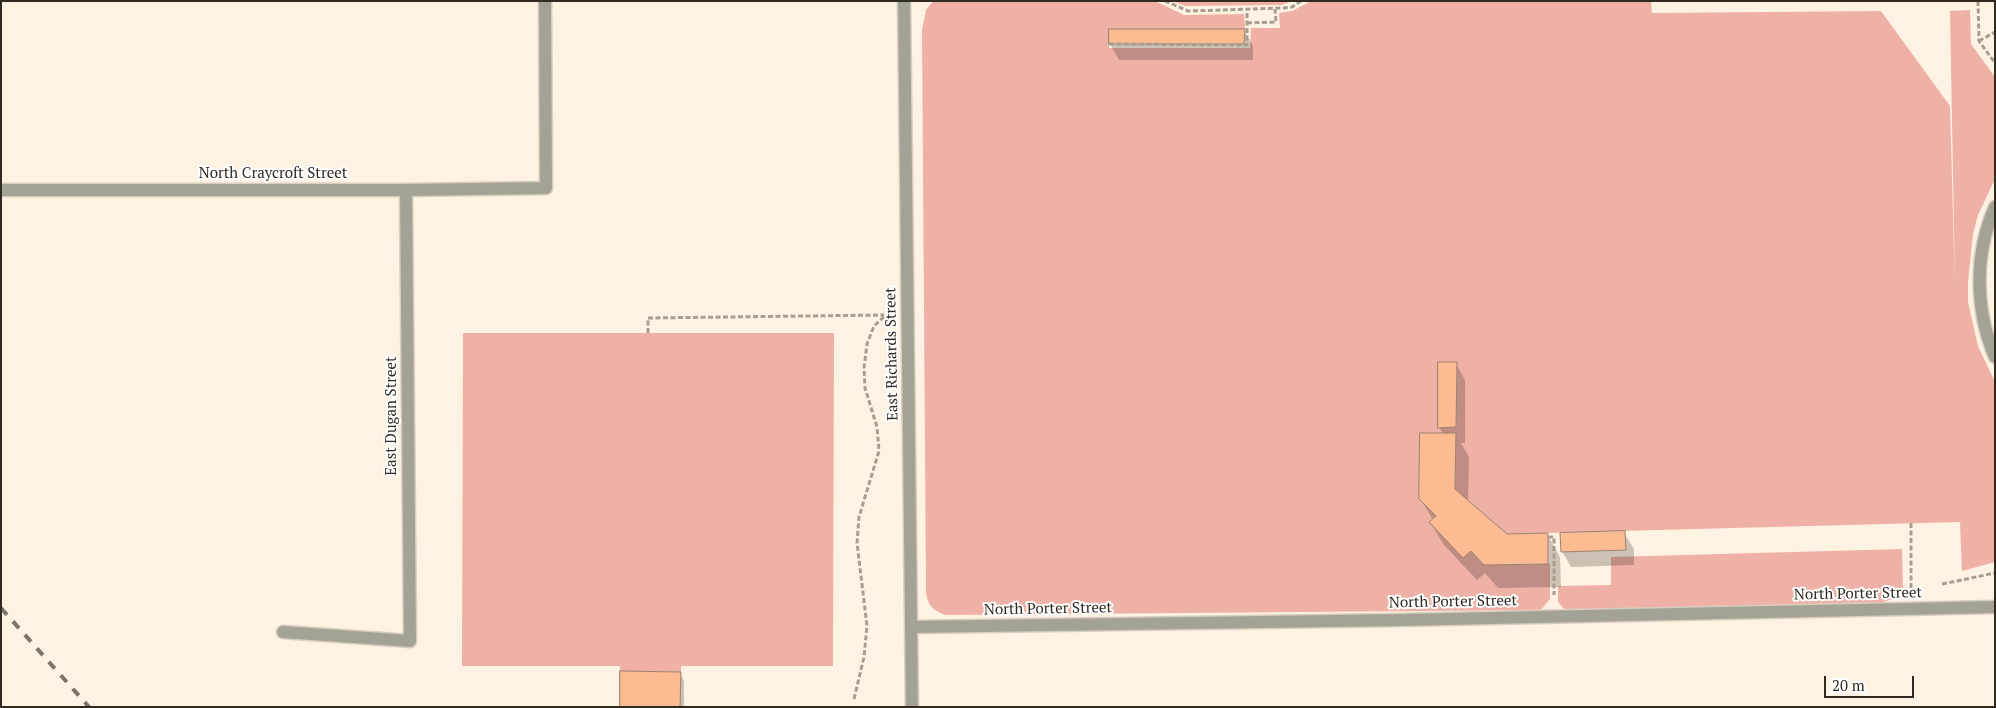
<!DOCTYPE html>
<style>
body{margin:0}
#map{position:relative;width:1996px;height:708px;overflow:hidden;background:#fef2e2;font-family:"PT Serif",serif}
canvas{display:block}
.frame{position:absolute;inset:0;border:2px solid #312a20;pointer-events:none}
.scale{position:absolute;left:1824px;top:676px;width:90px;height:22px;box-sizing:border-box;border:2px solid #312a20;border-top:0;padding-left:6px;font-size:15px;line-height:18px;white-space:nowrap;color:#312a20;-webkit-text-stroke:4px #fff;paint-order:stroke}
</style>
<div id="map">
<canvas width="1996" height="708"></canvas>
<div class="frame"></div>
<div class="scale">20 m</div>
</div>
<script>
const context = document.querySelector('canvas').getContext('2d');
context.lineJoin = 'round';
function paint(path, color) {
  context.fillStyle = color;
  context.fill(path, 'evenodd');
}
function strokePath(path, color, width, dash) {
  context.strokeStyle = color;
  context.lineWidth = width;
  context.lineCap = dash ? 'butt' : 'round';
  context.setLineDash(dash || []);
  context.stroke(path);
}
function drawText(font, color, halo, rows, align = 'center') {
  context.font = font + ' "PT Serif",serif';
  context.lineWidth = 4;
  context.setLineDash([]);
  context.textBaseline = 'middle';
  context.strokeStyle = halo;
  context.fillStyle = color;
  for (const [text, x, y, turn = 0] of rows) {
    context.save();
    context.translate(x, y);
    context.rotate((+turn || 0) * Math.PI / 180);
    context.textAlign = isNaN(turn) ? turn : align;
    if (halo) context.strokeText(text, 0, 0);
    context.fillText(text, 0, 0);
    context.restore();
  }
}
const green = new Path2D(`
 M933,1L1157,2L1184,15L1244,14L1245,29H1109V48H1250L1251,28H1280L1279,13L1292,11L1311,1H1651L1652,13L1881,11L1950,106L1955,286L1950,11L1970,10L1971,44L1995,77V179L1978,215L1973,234L1968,282V302L1978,346L1995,382V562L1962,571L1960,522L1507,534L1455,489L1456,433H1420L1419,498L1436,516L1429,522L1463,558L1471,551L1484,565L1550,564V599L1541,610L946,615C933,611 927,605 926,591L922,30L926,10ZM1457,363L1456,427L1438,428Z
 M1173,1H1293L1282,5L1185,6Z
 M463,333H834L833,666H681V672L620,671V666H462Z
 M1902,549L1903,590C1897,601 1880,602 1869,605L1565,610L1558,602V586L1611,585V557Z`);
const shadow = new Path2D(`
 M1244,30L1253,46V60H1119L1110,44V31Z
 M1456,364L1465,380V443H1461L1469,457L1468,502L1507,536L1547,534L1560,557L1561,587L1498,588L1485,573L1477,580L1444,545L1430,522L1433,520L1420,498L1443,434L1439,427Z
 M1624,533L1634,549V565L1571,567L1562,551Z
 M680,673L684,681V707H621Z`);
const building = new Path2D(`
 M1109,29H1245L1244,44H1109Z
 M1438,362H1457L1456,427L1438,428Z
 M1420,433H1456L1455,489L1507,534L1548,533V564L1484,565L1471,551L1463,558L1429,522L1436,516L1419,499Z
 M1625,531L1626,550L1561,552L1560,533Z
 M620,671L681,672L680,707H620Z`);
const path = new Path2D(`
 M1165,1L1188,11L1284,8L1292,7L1301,1
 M1978,1L1979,41L1995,63
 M1247,23L1276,22L1275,9
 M1979,41L1995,32
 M1109,44L1247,45V10
 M648,333V318L884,315
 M1911,523V588
 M1548,537H1554V595
 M1942,584L1995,573
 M854,699L864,657L867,626L857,543L859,517L879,451L877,427L865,388L864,368L867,344L874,326L885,316`);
const service = new Path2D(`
 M1995,207C1974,254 1975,310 1995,357`);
const pedestrian = new Path2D(`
 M911,627L1401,620L1995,607`);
const minor = new Path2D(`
 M904,1L912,707
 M1,190H406L546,188L545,1
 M283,632L410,641L406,190`);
const rail = new Path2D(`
 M1,608L89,707`);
const streetNames = [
 ["North Craycroft Street",273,174],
 ["East Richards Street",892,354,-91],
 ["East Dugan Street",392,416,-90],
 ["North Porter Street",1858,594,-1],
 ["North Porter Street",1453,602,-1],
 ["North Porter Street",1048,609,-1]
];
paint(green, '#efb1a5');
paint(shadow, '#0003');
paint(building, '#fdbb91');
strokePath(building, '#9b806f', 1);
strokePath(service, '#d9cebf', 15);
strokePath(pedestrian, '#d9cebf', 15);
strokePath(minor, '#d9cebf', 15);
strokePath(path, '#a89e90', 3, [5, 2.5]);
strokePath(service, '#a4a295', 12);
strokePath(pedestrian, '#a4a295', 12);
strokePath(minor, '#a4a295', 12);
strokePath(rail, '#7d7468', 4, [9, 9]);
drawText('15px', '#312a20', '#fff', streetNames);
</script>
